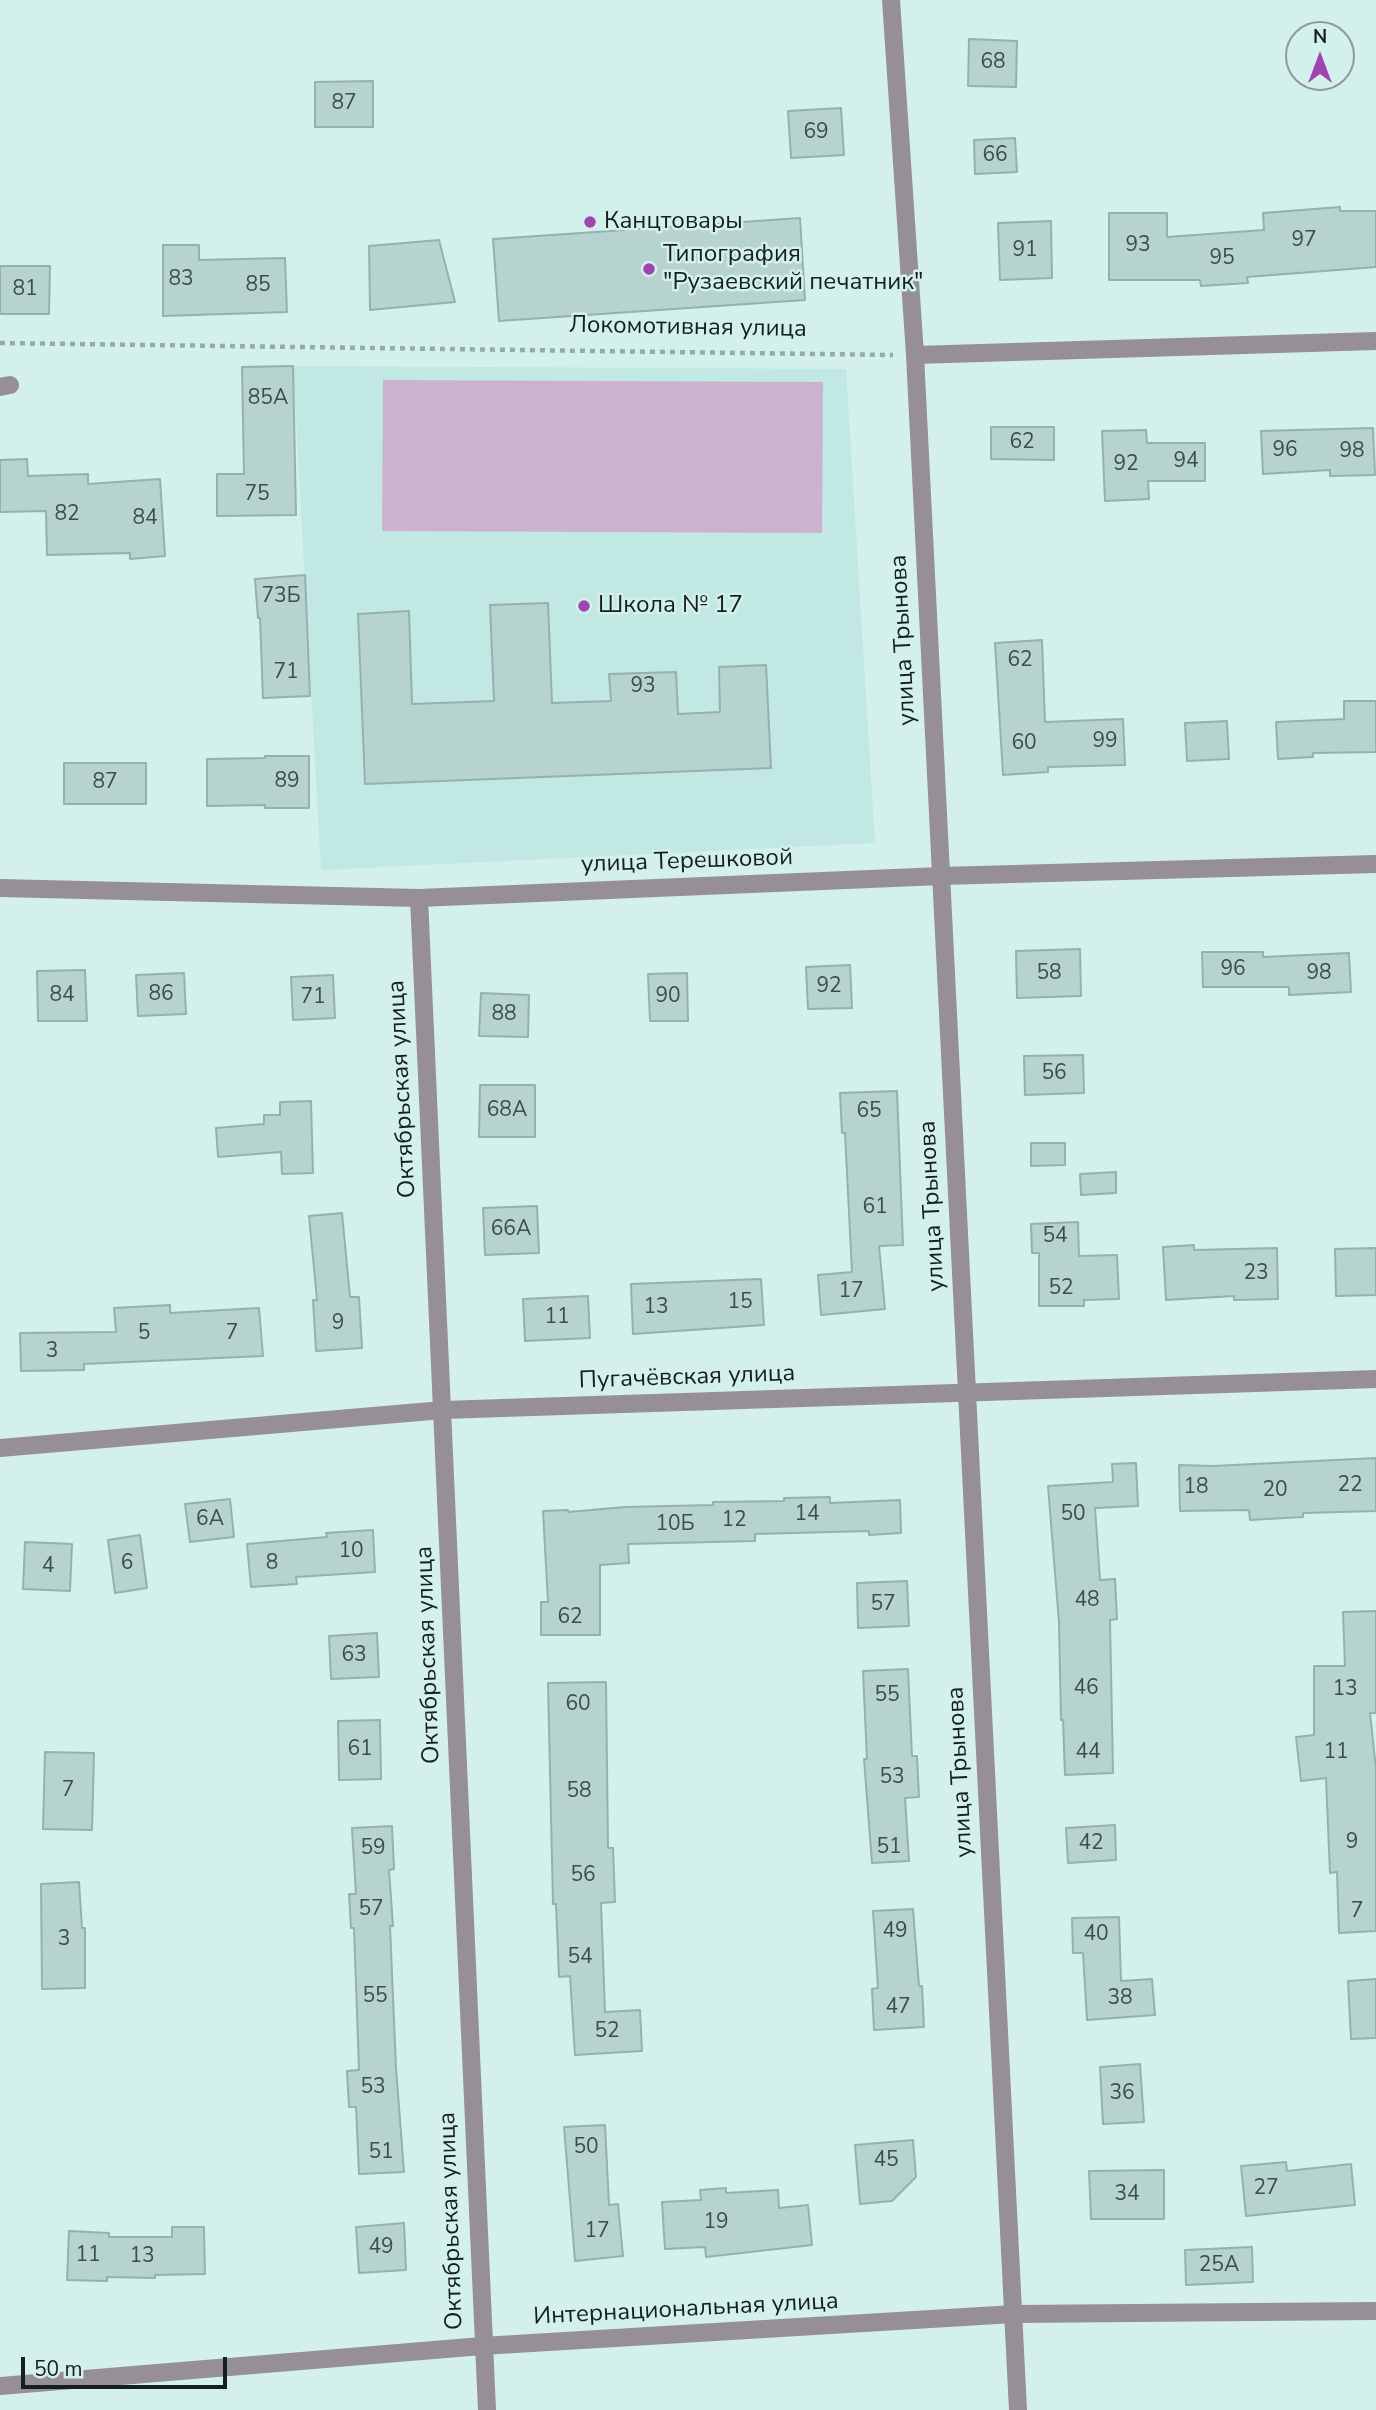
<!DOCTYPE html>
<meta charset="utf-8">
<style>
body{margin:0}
#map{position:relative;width:1376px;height:2410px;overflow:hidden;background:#d3f0ec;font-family:"Nunito Sans",sans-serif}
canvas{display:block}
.north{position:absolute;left:1285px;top:21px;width:70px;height:70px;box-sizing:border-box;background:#d3f0ec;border:2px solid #879d9a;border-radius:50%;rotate:0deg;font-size:19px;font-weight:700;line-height:28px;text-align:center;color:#15201e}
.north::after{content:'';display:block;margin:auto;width:24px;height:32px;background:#a045b0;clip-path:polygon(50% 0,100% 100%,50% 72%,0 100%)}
.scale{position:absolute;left:21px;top:2357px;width:206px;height:32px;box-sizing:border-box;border:4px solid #15201e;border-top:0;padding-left:9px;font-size:21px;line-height:24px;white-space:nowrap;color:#15201e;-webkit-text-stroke:5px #d3f0ec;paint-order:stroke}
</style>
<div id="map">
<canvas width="1376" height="2410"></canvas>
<div class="north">N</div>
<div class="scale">50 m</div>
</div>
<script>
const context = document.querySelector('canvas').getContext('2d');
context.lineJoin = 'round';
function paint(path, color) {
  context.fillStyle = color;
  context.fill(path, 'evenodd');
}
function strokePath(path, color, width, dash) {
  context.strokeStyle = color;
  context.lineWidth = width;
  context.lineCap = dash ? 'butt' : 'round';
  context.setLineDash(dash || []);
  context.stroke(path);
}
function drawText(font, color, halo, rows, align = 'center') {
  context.font = font + ' "Nunito Sans",sans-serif';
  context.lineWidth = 5;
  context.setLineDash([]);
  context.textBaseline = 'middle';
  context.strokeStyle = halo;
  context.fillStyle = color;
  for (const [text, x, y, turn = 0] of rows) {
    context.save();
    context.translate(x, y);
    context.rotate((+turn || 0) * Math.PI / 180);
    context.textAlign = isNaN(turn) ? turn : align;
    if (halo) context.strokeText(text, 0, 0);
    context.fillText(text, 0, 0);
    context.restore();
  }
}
const built = new Path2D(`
 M293,366L846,369L875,843L321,870Z`);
const green = new Path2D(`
 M383,380L823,382L822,533L382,531Z`);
const building = new Path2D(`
 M969,39L1017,41L1016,87L968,86Z
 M373,81V127H315V82Z
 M841,108L844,155L791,158L788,111Z
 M1015,138L1017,172L975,174L974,140Z
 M1340,207V211H1376V267L1247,277L1248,283L1201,286L1200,280H1109V213H1167V237L1264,230L1263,213Z
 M800,218L805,300L499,321L493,239Z
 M1051,221L1052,278L1000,280L998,223Z
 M439,240L455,302L370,310L369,246Z
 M163,245H199V260L285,258L287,312L163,316Z
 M0,266H50L49,314H0Z
 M293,366L296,515L217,516V474H244L242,367Z
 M991,427H1054V460L991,459Z
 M1373,428L1375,475L1330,476V470L1263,474L1261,431Z
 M1146,430L1147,443H1205V481H1148L1149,499L1105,501L1102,431Z
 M27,459L28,476L88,474V484L160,479L165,556L130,559V553L47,555L46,511L0,512V460Z
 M305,575L310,696L263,698L260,618H258L255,579Z
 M548,603L552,703L611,701L609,674L676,672L678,714L720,712L719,667L766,665L771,768L365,784L358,614L409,611L412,704L494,701L490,605Z
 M1042,640L1045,722L1123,719L1125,765L1048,767V772L1003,775L995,643Z
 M1344,701H1376V752L1313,753V757L1278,759L1276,722L1344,719Z
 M1227,721L1229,759L1187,761L1185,723Z
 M265,756H309V808H265V805L207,806V759L265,758Z
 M64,763H146V804H64Z
 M1080,949L1081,996L1017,998L1016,951Z
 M1202,952H1263V957L1349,953L1351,992L1289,995V987H1203Z
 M850,965L852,1008L808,1009L806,967Z
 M85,970L87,1021H38L37,971Z
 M184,973L186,1014L138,1016L136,975Z
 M687,973L688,1021H650L648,974Z
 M333,975L335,1018L293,1020L291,977Z
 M481,993L529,995L528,1037L479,1036Z
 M1083,1055L1084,1093L1025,1095L1024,1056Z
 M480,1085H535V1137H479Z
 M897,1091L903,1245L879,1246L885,1309L821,1315L818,1275L852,1272L845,1133H842L840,1093Z
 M311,1101L313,1173L282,1174L281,1152L218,1157L216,1128L264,1124V1115H280V1102Z
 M1031,1143H1065V1165L1031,1166Z
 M1116,1172V1193L1081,1195L1080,1174Z
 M537,1206L539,1253L485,1255L483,1208Z
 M342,1213L350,1297H359L362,1348L316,1351L313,1300H317L309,1216Z
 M1078,1222L1079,1256L1117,1255L1119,1299L1084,1300V1306H1039V1253H1032L1031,1224Z
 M1194,1245V1250L1277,1248L1278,1299L1234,1300V1296L1166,1300L1163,1247Z
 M1376,1248V1295L1336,1296L1335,1249Z
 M761,1279L764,1325L633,1334L631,1284Z
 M588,1296L590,1338L525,1341L523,1299Z
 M170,1305V1313L259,1308L263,1356L84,1364V1370L21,1371L20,1333L116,1332L114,1308Z
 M1376,1458V1511L1303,1513V1517L1250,1520L1249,1510L1180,1511L1179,1465L1213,1466Z
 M1136,1463L1138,1506L1095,1508L1100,1580L1115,1579L1117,1619L1110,1620L1113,1773L1065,1775L1063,1720H1061L1059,1622L1048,1486L1113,1482L1112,1464Z
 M830,1497V1503L900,1500L901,1533L869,1535V1531L755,1534V1541L628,1544L629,1563L600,1565V1635H541V1602H548L543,1511L568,1510V1512L625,1507L713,1505V1502L784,1501V1498Z
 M230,1499L234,1537L190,1542L185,1504Z
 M373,1530L375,1572L296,1577L297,1584L251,1587L247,1544L327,1537L326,1533Z
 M140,1535L147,1588L115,1593L108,1540Z
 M25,1542L72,1544L70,1591L23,1589Z
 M907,1581L909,1626L858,1628L857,1583Z
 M1376,1611V1713H1370L1376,1769V1931L1339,1933L1337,1872L1330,1873L1326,1778L1301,1781L1296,1737L1314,1735V1666H1345L1343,1612Z
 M377,1633L379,1677L331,1679L329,1636Z
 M908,1669L912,1756H917L919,1797L905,1798L909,1861L872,1863L864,1759H867L863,1671Z
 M606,1682L608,1848H613L615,1902L601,1903L605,2012L640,2010L642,2051L575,2055L570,1976L559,1977L556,1904H553L548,1683Z
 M380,1720L381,1779L339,1780L338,1721Z
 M45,1752L94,1753L92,1830L43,1829Z
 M1115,1825L1116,1860L1068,1863L1066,1828Z
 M392,1826L394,1869L389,1870L393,1926H390L396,2068L404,2172L359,2174L356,2107H349L347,2071L359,2070L354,1928H351L349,1894H356L352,1828Z
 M79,1882L82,1928H85V1988L42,1989L41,1884Z
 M913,1909L919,1986H922L924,2027L874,2030L872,1989L878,1988L873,1911Z
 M1119,1917L1121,1981L1152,1979L1155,2015L1087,2020L1083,1953H1073L1072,1918Z
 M1376,1979V2038L1351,2039L1348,1981Z
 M1140,2064L1144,2122L1103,2124L1100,2067Z
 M605,2125L609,2205L618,2204L623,2256L575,2261L564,2127Z
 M913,2140L916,2177L892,2201L860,2204L855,2145Z
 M1286,2162L1287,2171L1351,2164L1355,2205L1246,2216L1241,2166Z
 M1164,2170V2219H1091L1089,2171Z
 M726,2188V2193L778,2190L779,2208L808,2205L812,2245L706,2257L705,2247L665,2249L662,2202L701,2200L700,2190Z
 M404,2223L406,2270L359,2273L356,2227Z
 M172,2227H204L205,2274L155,2275V2278L107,2277V2281L67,2280L69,2231L109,2233V2237H172Z
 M1252,2247L1253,2282L1186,2285L1185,2250Z`);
const path = new Path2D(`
 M0,343L893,355`);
const minor = new Path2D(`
 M891,0L915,355L1018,2410
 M915,355L1376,341
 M0,387L10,385
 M0,888L419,898L941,876L1376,864
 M419,898L487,2410
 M0,1448L443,1410L1376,1379
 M0,2386L482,2346L1014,2314L1376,2311`);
const markers = [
 [590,222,7,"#a045b0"],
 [649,269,7,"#a045b0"],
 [584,606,7,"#a045b0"]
];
const numberNames = [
 ["68",993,63],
 ["87",344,104],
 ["69",816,133],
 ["66",995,156],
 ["97",1304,241],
 ["93",1138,246],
 ["91",1025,251],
 ["95",1222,259],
 ["83",181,280],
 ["85",258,286],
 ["81",25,290],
 ["85А",268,399],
 ["62",1022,443],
 ["96",1285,451],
 ["98",1352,452],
 ["94",1186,462],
 ["92",1126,465],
 ["75",257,495],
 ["82",67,515],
 ["84",145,519],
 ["73Б",281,597],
 ["62",1020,661],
 ["71",286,673],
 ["93",643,687],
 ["99",1105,742],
 ["60",1024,744],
 ["89",287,782],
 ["87",105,783],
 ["96",1233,970],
 ["58",1049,974],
 ["98",1319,974],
 ["92",829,987],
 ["86",161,995],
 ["84",62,996],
 ["90",668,997],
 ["71",313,998],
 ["88",504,1015],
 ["56",1054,1074],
 ["68А",507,1111],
 ["65",869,1112],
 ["61",875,1208],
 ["66А",511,1230],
 ["54",1055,1237],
 ["23",1256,1274],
 ["52",1061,1289],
 ["17",851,1292],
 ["15",740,1303],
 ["13",656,1308],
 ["11",557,1318],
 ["9",338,1324],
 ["5",144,1334],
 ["7",232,1334],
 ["3",52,1352],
 ["22",1350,1486],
 ["18",1196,1488],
 ["20",1275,1491],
 ["14",807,1515],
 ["50",1073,1515],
 ["6А",210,1520],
 ["12",734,1521],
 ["10Б",675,1525],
 ["10",351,1552],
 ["6",127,1564],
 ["8",272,1564],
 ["4",48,1567],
 ["48",1087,1601],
 ["57",883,1605],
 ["62",570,1618],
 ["63",354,1656],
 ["46",1086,1689],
 ["13",1345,1690],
 ["55",887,1696],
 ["60",578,1705],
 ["61",360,1750],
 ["44",1088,1753],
 ["11",1336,1753],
 ["53",892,1778],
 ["7",68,1791],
 ["58",579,1792],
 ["9",1352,1843],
 ["42",1091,1844],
 ["51",889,1848],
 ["59",373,1849],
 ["56",583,1876],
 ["57",371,1910],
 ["7",1357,1912],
 ["49",895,1932],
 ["40",1096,1935],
 ["3",64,1940],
 ["54",580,1958],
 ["55",375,1997],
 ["38",1120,1999],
 ["47",898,2008],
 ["52",607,2032],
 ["53",373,2088],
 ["36",1122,2094],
 ["50",586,2148],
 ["51",381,2153],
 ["45",886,2161],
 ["27",1266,2189],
 ["34",1127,2195],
 ["19",716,2223],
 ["17",597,2232],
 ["49",381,2248],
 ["11",88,2256],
 ["13",142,2257],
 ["25А",1219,2266]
];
const poiNames = [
 ["Канцтовары",604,222],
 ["Типография",663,255],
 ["\"Рузаевский печатник\"",663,283],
 ["Школа № 17",598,606]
];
const streetNames = [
 ["Локомотивная улица",688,328,1],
 ["улица Трынова",904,640,-93],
 ["улица Терешковой",687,862,-2],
 ["Октябрьская улица",403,1089,-93],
 ["улица Трынова",933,1206,-93],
 ["Пугачёвская улица",687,1378,-2],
 ["Октябрьская улица",429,1655,-92],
 ["улица Трынова",961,1772,-93],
 ["Октябрьская улица",452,2221,-92],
 ["Интернациональная улица",686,2310,-3]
];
paint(built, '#c1e8e2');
paint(green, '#cbb3cf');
paint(building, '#b6d3cf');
strokePath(building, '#95b1ad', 2);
strokePath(path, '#94aca8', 4.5, [5, 5]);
strokePath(minor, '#968f97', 18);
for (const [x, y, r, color] of markers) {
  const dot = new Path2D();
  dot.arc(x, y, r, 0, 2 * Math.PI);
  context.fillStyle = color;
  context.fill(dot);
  strokePath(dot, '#d3f0ec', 2.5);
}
drawText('21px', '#3d4d4a', null, numberNames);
drawText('24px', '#15201e', '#d3f0ec', poiNames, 'left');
drawText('24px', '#15201e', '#d3f0ec', streetNames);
</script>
